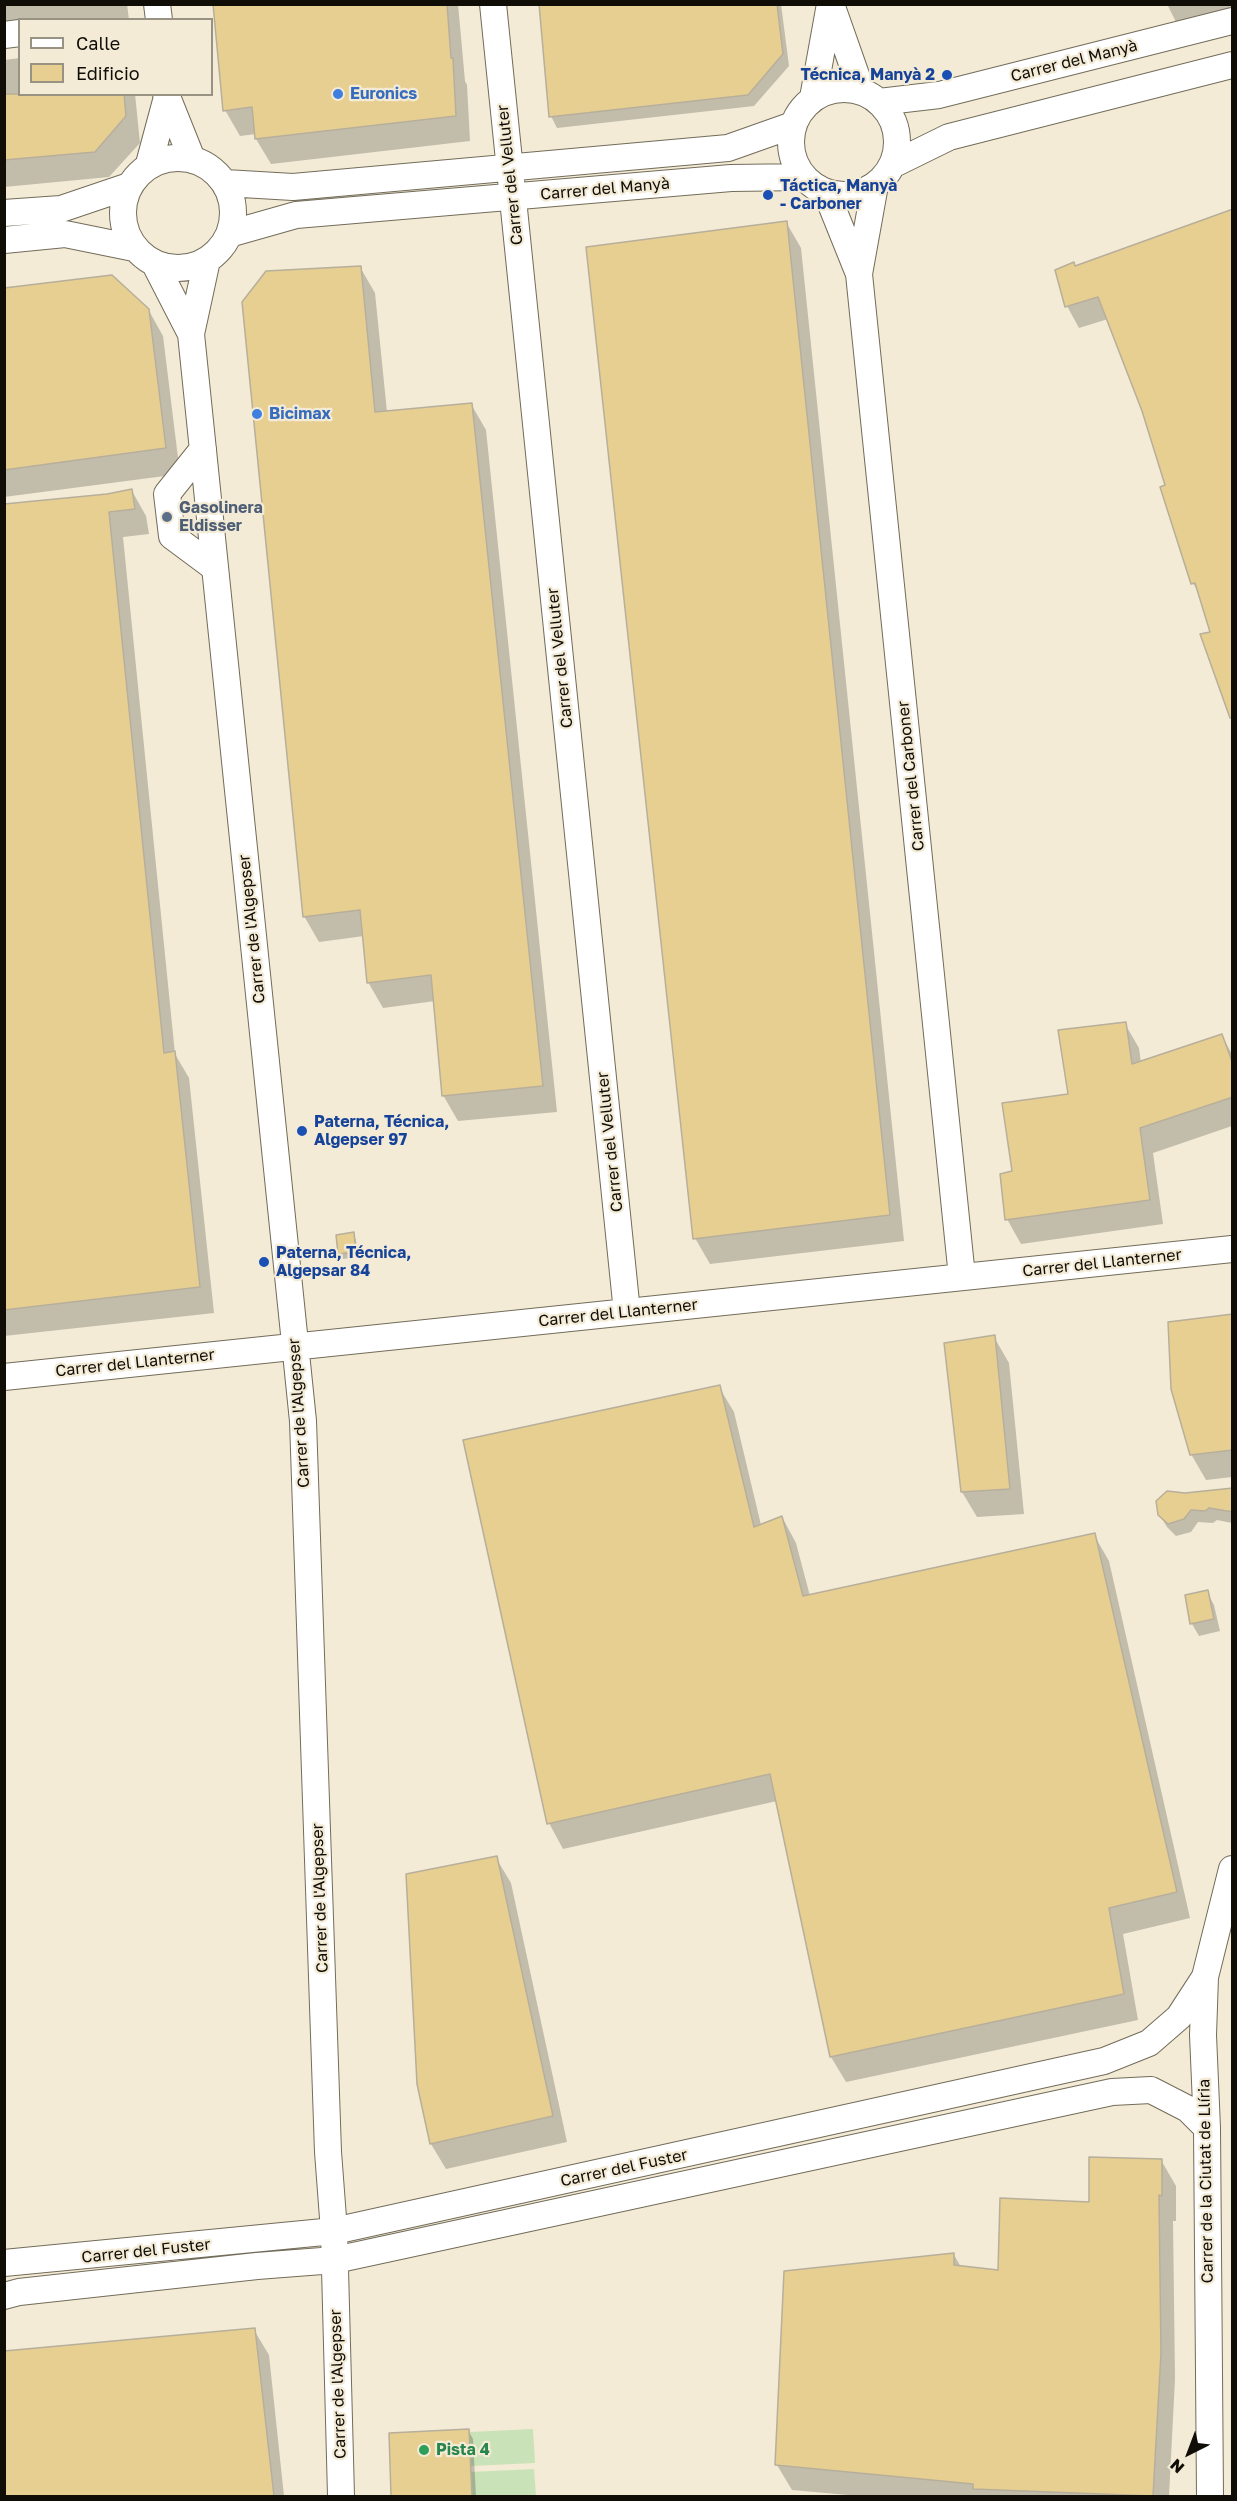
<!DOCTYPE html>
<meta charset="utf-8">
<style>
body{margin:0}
#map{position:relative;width:1237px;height:2501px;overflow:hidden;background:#f3ebd6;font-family:"Golos Text",sans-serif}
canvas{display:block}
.frame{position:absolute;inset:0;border:6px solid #100d07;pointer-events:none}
.legend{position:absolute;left:18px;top:18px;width:195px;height:78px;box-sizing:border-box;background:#f3ebd6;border:2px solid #989283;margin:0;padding:8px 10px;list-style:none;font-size:18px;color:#100d07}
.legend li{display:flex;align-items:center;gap:12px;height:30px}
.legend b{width:30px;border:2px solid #989283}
.north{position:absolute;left:1159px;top:2423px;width:60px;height:60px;-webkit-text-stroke:4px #f3ebd6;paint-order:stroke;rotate:222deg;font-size:16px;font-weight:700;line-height:24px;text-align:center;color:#100d07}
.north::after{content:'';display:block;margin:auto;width:21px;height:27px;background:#100d07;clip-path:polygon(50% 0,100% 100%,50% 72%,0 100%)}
</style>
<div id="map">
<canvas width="1237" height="2501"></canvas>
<div class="frame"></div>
<ul class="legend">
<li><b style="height:8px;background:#fff"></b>Calle</li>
<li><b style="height:16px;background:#e7cf91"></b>Edificio</li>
</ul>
<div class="north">N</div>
</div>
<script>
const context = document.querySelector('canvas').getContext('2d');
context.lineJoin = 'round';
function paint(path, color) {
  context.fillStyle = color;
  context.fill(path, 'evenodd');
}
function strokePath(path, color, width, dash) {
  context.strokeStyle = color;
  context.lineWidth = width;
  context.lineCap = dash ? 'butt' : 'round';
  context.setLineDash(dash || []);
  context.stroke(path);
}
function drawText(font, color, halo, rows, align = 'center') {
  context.font = font + ' "Golos Text",sans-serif';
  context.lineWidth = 4.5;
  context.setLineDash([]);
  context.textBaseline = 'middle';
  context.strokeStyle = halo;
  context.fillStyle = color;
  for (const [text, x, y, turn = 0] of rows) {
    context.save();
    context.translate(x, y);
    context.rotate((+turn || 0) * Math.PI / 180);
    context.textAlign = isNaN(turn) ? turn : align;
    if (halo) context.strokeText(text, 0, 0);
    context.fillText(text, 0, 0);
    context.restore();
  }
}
const green = new Path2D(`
 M533,2429L535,2463L471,2466L469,2432Z
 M534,2469L536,2496H471L470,2472Z`);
const shadow = new Path2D(`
 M4,4H127L129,20H20V31L4,32Z
 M214,4H458L465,81L467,85L470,141L271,164L256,139V134L240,136L225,110Z
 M540,4H781L789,66L754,106L557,128L551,116Z
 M1167,4H1232V21L1182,34Z
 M20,58V94H135L140,143L109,177L4,187V60Z
 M1232,211V721L1202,635L1212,633L1202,599L1193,583L1143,411L1108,319L1079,328L1067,306L1076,268Z
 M786,222L801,248L904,1241L710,1264L695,1238Z
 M360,267L375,293L387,412L471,404L486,430L557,1112L458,1121L443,1095L435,1001L383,1008L368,982L364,936L319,942L304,916Z
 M4,290L148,309L163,336L180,474L4,497Z
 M132,491L146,516L149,534L123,537L175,1054L189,1078L214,1313L4,1336V506L107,495Z
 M1125,1024L1139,1048L1141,1063L1222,1036L1232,1054V1126L1153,1153L1163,1224L1021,1244L1007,1219L1014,1172Z
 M353,1234L356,1240L358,1257L343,1259L340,1253Z
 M1232,1316V1477L1206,1480L1191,1454Z
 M994,1337L1009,1363L1024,1514L977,1517L962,1492Z
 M719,1387L734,1412L761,1525L782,1517L796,1543L810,1596L1094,1535L1109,1561L1190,1918L1123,1934L1138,2020L846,2082L831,2057L777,1801L563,1849L549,1823Z
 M1232,1490V1523L1217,1520L1213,1523L1198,1522L1191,1532L1176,1536L1167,1527L1159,1514L1185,1495Z
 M1207,1592L1214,1605L1220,1631L1199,1636L1192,1624L1186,1596Z
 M496,1858L511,1883L567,2142L446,2169L431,2144Z
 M1161,2160L1176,2186V2221H1173L1175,2379L1169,2496H859L792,2490L777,2465L954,2255L961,2267L999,2272L1090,2203Z
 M254,2330L269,2355L284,2496H4V2352Z
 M468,2430L473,2439L476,2496H393L391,2435Z`);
const building = new Path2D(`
 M213,4H447L451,58H453L456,116L255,139L252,107L223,111Z
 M539,4H777L783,54L748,95L549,117Z
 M4,94H124L126,116L95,152L4,160Z
 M1233,209V718H1230L1200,634L1210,632L1195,583L1191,584L1160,487L1165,485L1142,411L1098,297L1065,307L1055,270L1074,262L1075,266Z
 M787,221L890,1215L693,1239L586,247Z
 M361,266L375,412L472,403L543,1086L442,1096L431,975L367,983L360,910L303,917L242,302L266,271Z
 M112,275L149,309L166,448L4,470V288Z
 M132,489L135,509L109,512L164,1053L175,1051L200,1287L4,1310V504L107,494Z
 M1126,1022L1132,1064L1222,1034L1233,1064V1097L1140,1128L1150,1200L1005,1220L1000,1174L1012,1171L1002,1103L1068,1094L1058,1030Z
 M354,1232L356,1252L338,1254L336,1235Z
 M1233,1314V1450L1190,1455L1171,1389L1168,1322Z
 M995,1335L1010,1489L961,1492L944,1343Z
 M720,1385L754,1527L782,1516L803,1596L1095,1533L1177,1892L1109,1908L1124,1994L830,2057L770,1774L547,1824L463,1440Z
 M1233,1488V1512L1209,1508L1205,1511L1191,1510L1184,1519L1168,1524L1158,1515L1156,1501L1167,1491L1185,1493Z
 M1208,1590L1214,1619L1190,1624L1185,1595Z
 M497,1856L553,2116L430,2144L417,2084L406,1874Z
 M1089,2157L1162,2159V2196L1159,2195L1161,2353L1153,2496L973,2489V2484L775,2465L784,2271L954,2253V2265L998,2270L1000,2198L1089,2202Z
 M255,2328L274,2496H4V2351Z
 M469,2429L472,2496H391L389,2433Z`);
const minor = new Path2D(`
 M157,4L159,20
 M493,4L627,1312
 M831,4L862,92
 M4,35L20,33
 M791 142a53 53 0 1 1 106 0a53 53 0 1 1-106 0Z
 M166,94L192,159
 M813,98L830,4
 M879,102L939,95L1232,21
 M123 213a55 55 0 1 1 110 0a55 55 0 1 1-110 0Z
 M149,164L167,97
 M892,165L949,137L1232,65
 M225,183L293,187L728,148L793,125
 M875,185L859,274L962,1277
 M826,192L859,274
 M4,213L61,209L129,186
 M229,234L296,215L731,178L804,177
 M4,240L65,234L134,248
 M207,260L191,334L303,1421L328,2152L334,2231L341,2496
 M155,264L191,334
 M203,449L167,494L172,536L215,568
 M4,1377L1232,1249
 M4,2263L334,2231L1104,2061L1149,2043L1179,2017L1205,1977
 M4,2296L19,2292L257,2266L335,2260L1112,2092L1151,2090L1188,2109L1207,2128
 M1210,2496L1207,2128L1203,2035L1205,1977L1232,1869`);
const markers = [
 [947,75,6,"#1a4fb4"],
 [338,94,6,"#3f7fe0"],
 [768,195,6,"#1a4fb4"],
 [257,414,6,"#3f7fe0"],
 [167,517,6,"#5c6f8a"],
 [302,1131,6,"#1a4fb4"],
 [264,1262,6,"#1a4fb4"],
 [424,2450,6,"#2e9e5b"]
];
const streetNames = [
 ["Carrer del Manyà",1074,61,-14],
 ["Carrer del Velluter",510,175,-96],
 ["Carrer del Manyà",605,189,-5],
 ["Carrer del Velluter",560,658,-96],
 ["Carrer del Carboner",911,776,-96],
 ["Carrer de l'Algepser",252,929,-96],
 ["Carrer del Velluter",610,1142,-96],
 ["Carrer del Llanterner",1102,1263,-6],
 ["Carrer del Llanterner",618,1313,-6],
 ["Carrer del Llanterner",135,1363,-6],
 ["Carrer de l'Algepser",299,1413,-94],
 ["Carrer de l'Algepser",320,1898,-92],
 ["Carrer del Fuster",624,2168,-12],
 ["Carrer de la Ciutat de Llíria",1206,2181,-91],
 ["Carrer del Fuster",146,2251,-6],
 ["Carrer de l'Algepser",338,2384,-92]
];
const transitNames = [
 ["Técnica, Manyà 2",935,75,"right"],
 ["Táctica, Manyà",780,186],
 ["- Carboner",780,204],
 ["Paterna, Técnica,",314,1122],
 ["Algepser 97",314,1140],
 ["Paterna, Técnica,",276,1253],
 ["Algepsar 84",276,1271]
];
const shopNames = [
 ["Euronics",350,94],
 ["Bicimax",269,414]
];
const serviceNames = [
 ["Gasolinera",179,508],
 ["Eldisser",179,526]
];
const leisureNames = [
 ["Pista 4",436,2450]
];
paint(green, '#cae2b7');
paint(shadow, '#0003');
paint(building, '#e7cf91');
strokePath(building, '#b7af9b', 1.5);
strokePath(minor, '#736c5a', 28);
strokePath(minor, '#fff', 26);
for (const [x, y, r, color] of markers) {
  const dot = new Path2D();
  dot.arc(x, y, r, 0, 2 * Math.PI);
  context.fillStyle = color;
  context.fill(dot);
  strokePath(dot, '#f3ebd6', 2);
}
drawText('16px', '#100d07', '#f3ebd6', streetNames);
drawText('bold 16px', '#164399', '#f3ebd6', transitNames, 'left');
drawText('bold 16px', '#366cbe', '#f3ebd6', shopNames, 'left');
drawText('bold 16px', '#4e5e75', '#f3ebd6', serviceNames, 'left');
drawText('bold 16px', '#27864d', '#f3ebd6', leisureNames, 'left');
</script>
